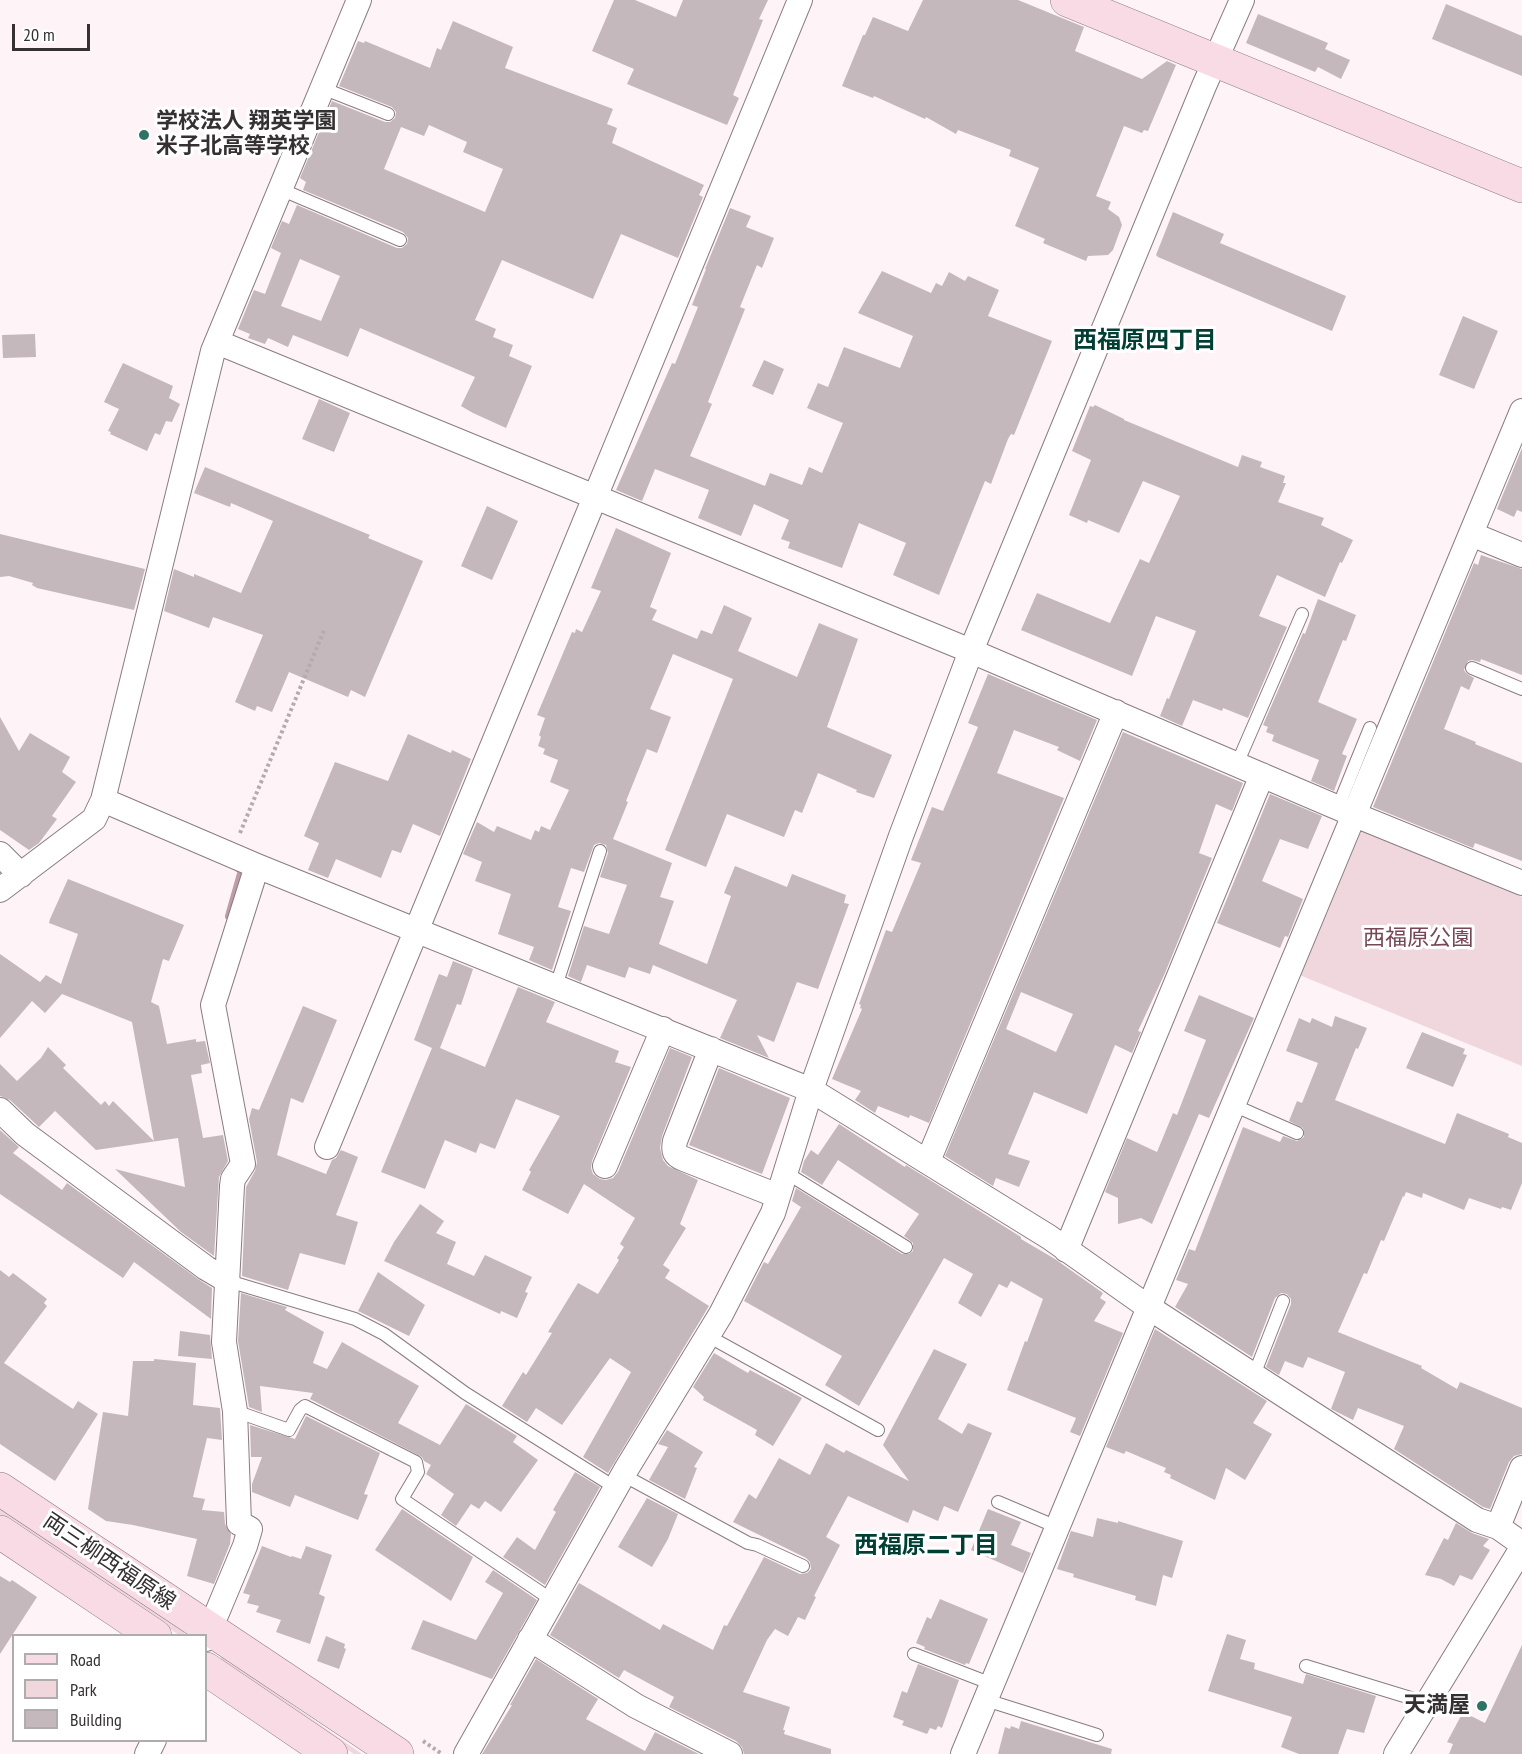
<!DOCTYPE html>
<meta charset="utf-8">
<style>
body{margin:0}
#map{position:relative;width:1522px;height:1754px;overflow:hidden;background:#fef3f6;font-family:"PT Sans Narrow",sans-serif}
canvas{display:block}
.legend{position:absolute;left:12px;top:1634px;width:195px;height:108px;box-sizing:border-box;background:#fff;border:2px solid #aeacad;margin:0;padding:8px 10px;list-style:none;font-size:18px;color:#353031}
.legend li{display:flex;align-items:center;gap:12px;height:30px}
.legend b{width:30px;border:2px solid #aeacad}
.scale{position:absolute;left:12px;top:24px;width:78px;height:27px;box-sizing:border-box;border:3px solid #353031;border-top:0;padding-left:8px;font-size:18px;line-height:21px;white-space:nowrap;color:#353031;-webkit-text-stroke:4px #fff;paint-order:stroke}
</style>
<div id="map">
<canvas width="1522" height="1754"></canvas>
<ul class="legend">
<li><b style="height:8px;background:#f9dbe6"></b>Road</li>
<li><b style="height:16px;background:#f0d7de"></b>Park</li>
<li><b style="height:16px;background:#c5b8bc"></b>Building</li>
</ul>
<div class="scale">20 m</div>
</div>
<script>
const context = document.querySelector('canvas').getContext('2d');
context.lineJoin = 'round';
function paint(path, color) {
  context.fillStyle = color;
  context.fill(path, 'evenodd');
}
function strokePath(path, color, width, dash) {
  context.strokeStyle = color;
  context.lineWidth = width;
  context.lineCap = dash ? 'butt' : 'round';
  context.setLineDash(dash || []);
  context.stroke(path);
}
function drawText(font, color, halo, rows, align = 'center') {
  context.font = font + ' "PT Sans Narrow","Noto Sans JP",sans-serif';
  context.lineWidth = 6;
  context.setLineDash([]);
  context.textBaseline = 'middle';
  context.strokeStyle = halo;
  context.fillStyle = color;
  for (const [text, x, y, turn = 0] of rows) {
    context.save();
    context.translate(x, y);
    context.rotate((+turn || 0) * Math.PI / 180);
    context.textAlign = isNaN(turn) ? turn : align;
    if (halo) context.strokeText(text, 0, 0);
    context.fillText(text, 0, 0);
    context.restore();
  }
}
const green = new Path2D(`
 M1357,829L1522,897V1066L1297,974Z
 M0,1507L184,1632V1634L179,1635L0,1516Z
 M221,1657H224L362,1754H354L243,1678L221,1659Z`);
const stream = new Path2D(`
 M229,916L242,870L238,868`);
const building = new Path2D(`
 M614,0H635L676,17L683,0H768L759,19L763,20L733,95L739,98L727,125L627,84L634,69L592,51Z
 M923,0H1018L1084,27L1075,51L1142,79L1167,61L1176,65L1148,131L1144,130L1142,133L1124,126L1096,196L1111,202L1108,209L1119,217L1122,225L1113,250L1108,255L1088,256L1086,261L1043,243L1045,239L1015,226L1039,168L1009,156L1011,150L958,130L956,134L926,117L925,119L874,96L873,98L842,86L863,35H865L873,17L908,31Z
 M1446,4L1522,36V76L1432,39Z
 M1258,14L1328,43L1325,49L1350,60L1341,79L1318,67L1315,72L1246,43Z
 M453,21L513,47L505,68L613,109L607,124L617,128L612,143L704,185L699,195L703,197L678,258L621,234L593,299L502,260L475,320L496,329L493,337L513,345L509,356L532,366L506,428L473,413L461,406L475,377L360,328L348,357L293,335L288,347L268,338L265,344L248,338L250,334L238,329L254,290L265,294L281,253L271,248L282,221L289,224L297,205L397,248H402L407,244L408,238L403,232L303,190L306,182L300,178L332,101L385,122H390L395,118L396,112L392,107L339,86L358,41L364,43L365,41L430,68L437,48L441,50ZM429,125L467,142L463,152L503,169L485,212L384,169L401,127L424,136ZM300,259L340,276L321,321L281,306Z
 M730,208L751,216L746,227L774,238L762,268L757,265L740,307L745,309L708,402L712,404L690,456L765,486L770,473L802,485L809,467L822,473L843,423L807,408L818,383L828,387L844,347L900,368L913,336L858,313L882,271L931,293L936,283L942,286L949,272L965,281L968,276L999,290L988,316L1052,341L1014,435L1011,434L1008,439L991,484L985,481L939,595L893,575L906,543L859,523L842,568L788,548L790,542L781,539L789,520L754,504L741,536L698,518L709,490L655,469L642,501L616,490L672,363L675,364L698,307L692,305L706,269H705Z
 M1173,212L1224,234L1220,243L1346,296L1332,331L1158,257L1156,255Z
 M1463,316L1498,331L1474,389L1439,375Z
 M35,334L36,357L3,358L2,335Z
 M764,360L784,369L773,395L752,386Z
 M123,363L173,386L169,398L180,404L172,422L166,421L160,435L155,433L147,451L110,434L111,432L108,431L119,409L104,402Z
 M319,399L350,413L334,452L302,439Z
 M1095,405L1124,419V420L1238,467L1242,455L1262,462L1260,467L1285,476L1283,483H1286L1278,502L1324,518L1321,525L1353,540L1342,563L1340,562L1325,597L1277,575L1259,616L1287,627L1248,718L1223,708L1222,711L1193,700L1182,726L1160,716L1167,698L1169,699L1196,631L1156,616L1132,676L1021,630L1037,593L1110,623L1140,559L1149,563L1180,496L1143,481L1119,533L1088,520L1087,523L1069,515L1091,460L1072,451L1090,406L1093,407Z
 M1522,448V512L1517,510L1514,517L1497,509Z
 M205,467L370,535L368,538L423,561L365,697L351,690L348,697L289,672L272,712L257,706L255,711L235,702L263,635L213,617L209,628L164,611L174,569L194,577V574L241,593L273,521L231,503L230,507L194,493Z
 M487,506L518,521L492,580L461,566Z
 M616,528L671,553L650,607L657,610L652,620L697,639L701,630L712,634L724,605L752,618L738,651L797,677L819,623L858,639L827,727L892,755L874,798L856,792L857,790L818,773L802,813L795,810L784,837L727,814L706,867L665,850L733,679L673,654L650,709L671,717L657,753L647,749L626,801L628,802L613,839L672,863L660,897L674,901L659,944L707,964L731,896L724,893L735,866L787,887L792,874L846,895L844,903L849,904L818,989L797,982L774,1042L757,1035L769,1058L720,1038L737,1000L653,965L650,974L629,967L625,978L587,965L581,982L568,976L584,926L609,934L627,885L600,877L608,853L606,845L599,843L594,845L584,872L571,868L558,907L571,911L552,970L529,960L534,947L498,934L511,894L475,881L482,862L463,854L477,822L494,832L497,826L531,840L535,830L539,832L541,826L550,830L569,790L550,782L558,760L543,754L545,749L538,746L541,737L539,735L545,718L537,715L572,632L575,633L576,629L582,632L601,591L591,588Z
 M0,534L145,569L134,610L37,588L32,585L33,583L9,576L0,577Z
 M1481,555L1522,569V675L1481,659L1480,662L1472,660L1468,661L1464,670L1466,673L1474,678L1469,690L1461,686L1444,729L1476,742L1475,744L1522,763V861L1475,843L1473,848L1373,807L1474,563L1478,565Z
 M1318,599L1356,615L1346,641L1343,640L1318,702L1357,719L1342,754L1347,756L1334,791L1311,781L1319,760L1272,741L1274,735L1266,732L1268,727L1263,725L1303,633L1305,634Z
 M988,674L1097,720L1080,761L1057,750L1059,747L1014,730L997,773L1064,798L929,1123L910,1115L909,1118L878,1106L875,1113L855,1100L861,1091L832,1079L862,1009L860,1008L861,1005L859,1004L886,930L892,932L921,863L911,860L932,807L943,811L978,727L968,723Z
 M0,717L19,751L30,733L70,757L62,772L76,782L52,816L57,819L39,843L29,850L0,830Z
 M1123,732L1243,783L1232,811L1216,804L1199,853L1212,858L1165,973L1138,1031L1141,1032L1132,1053L1115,1045L1087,1114L1034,1092L1008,1154L1030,1161L1019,1187L996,1178L993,1186L945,1156ZM1021,992L1073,1014L1056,1052L1006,1029Z
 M408,734L451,753L452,750L471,759L440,836L413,824L401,853L392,850L381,878L336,859L328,878L308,870L319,843L304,836L335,762L388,781Z
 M1270,794L1322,816L1308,849L1280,839L1262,881L1303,899L1288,937L1285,936L1280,948L1217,923Z
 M68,879L184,925L169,961L163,959L151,1002L159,1006L167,1044L196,1039V1042L205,1041L210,1063L201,1065L202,1073L191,1075L203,1138L223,1135L228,1161L219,1177L214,1256L181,1232L115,1169L185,1187L178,1138L96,1150L55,1111L39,1127L10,1100L0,1096V1064L17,1081L41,1058L48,1047L66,1065L63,1068L101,1105L105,1101L109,1106L113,1101L154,1141L132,1022L62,994L45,1013L32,1001L0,1038V954L40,982L46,975L61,984L78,934L49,923L50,919Z
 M453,961L473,969L461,1005L457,1004L440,1048L485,1067L518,987L555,1002L546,1022L619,1051L615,1062L631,1067L592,1161L591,1168L593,1174L600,1179L606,1180L613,1178L618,1172L670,1048L692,1057L662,1136L660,1148L663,1160L668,1166L698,1180L680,1224L686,1228L663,1265L670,1270L665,1278L709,1306L608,1473L583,1457L631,1372L610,1358L562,1425L536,1408L527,1422L502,1406L523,1372L526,1375L552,1333L548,1332L578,1283L598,1294L619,1260L617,1258L624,1247L620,1244L635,1218L584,1184L568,1214L522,1190L531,1172L529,1170L560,1116L516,1099L495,1149L480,1143L476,1153L445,1140L425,1189L381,1172L432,1048L414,1040L439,974L447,977Z
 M1199,995L1254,1018L1209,1118L1199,1114L1152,1224L1141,1218L1118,1224V1198L1105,1192L1127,1138L1157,1152L1173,1113L1177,1115L1206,1040L1184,1031Z
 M303,1006L337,1020L303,1103L291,1098L277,1155L326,1174L332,1160L336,1158L341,1150L358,1157L336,1215L358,1222L345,1265L300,1253L288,1290L242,1276L246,1187L255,1171L257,1162L249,1119L252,1108L259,1110Z
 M1335,1016L1367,1028L1358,1049L1356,1048L1335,1100L1445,1144L1457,1113L1509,1134L1508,1137L1522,1143V1183L1511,1210L1502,1207L1501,1209L1469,1198L1464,1210L1423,1193L1422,1198L1406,1192L1404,1197L1403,1196L1384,1241L1381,1240L1367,1274L1364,1273L1338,1332L1422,1366L1421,1368L1457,1389L1460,1382L1522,1408V1454L1514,1456L1509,1462L1490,1509L1483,1507L1394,1449L1404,1426L1358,1408L1353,1420L1331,1409L1345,1372L1308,1357L1303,1368L1285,1361L1279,1375L1266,1367L1291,1304V1299L1287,1294L1281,1293L1275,1298L1252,1357L1175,1307L1188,1284L1176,1280L1189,1249L1195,1251L1243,1127L1280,1142L1283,1136L1297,1141L1304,1137L1303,1128L1289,1121L1297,1101L1302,1103L1318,1063L1286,1051L1299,1018L1310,1023L1312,1018L1332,1027Z
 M1422,1032L1465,1049L1463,1054L1467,1055L1453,1087L1406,1068Z
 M719,1068L790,1098L762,1174L689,1145Z
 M839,1124L905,1167L906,1165L1021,1237V1239L1055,1259L1103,1293L1100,1298L1106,1302L1094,1321L1123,1333L1080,1436L1070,1432L1076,1418L1007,1390L1025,1341L1027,1342L1043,1299L1011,1281L1007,1288L999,1284L981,1317L958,1303L973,1274L944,1258L859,1406L825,1385L842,1356L744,1301L764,1262L768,1264L801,1207L792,1201L796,1188L902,1254H909L913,1251V1243L904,1236L919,1214L838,1160L822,1185L801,1172L804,1161L811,1150L818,1155Z
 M0,1130L19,1147L13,1153L62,1190L67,1183L198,1279L212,1288L211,1319L134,1262L123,1278L0,1194Z
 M420,1204L444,1221L436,1233L456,1242L447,1264L474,1276L485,1255L532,1277L525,1292L528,1293L517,1318L501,1311L500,1314L384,1261L394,1242Z
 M0,1270L9,1277L13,1273L47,1299L44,1303L47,1306L4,1363L73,1409L78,1401L98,1414L55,1481L0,1444Z
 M378,1272L425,1305L409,1336L358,1311Z
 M241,1293L287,1307L285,1310L324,1332L313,1363L327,1369L342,1342L419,1386L398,1423L440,1445L466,1404L517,1436L513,1442L538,1460L501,1512L485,1501L479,1509L471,1504L456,1526L441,1515L454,1494L426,1474L431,1465L424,1461L422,1457L310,1399L313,1393L260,1386L262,1412L249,1407L238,1341Z
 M1155,1329L1267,1401L1253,1423L1272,1434L1245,1480L1226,1468L1215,1500L1170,1478L1171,1475L1164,1472L1166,1468L1126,1451L1124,1454L1106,1447Z
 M180,1331L210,1335L212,1359L178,1356Z
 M934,1349L967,1364L938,1419L962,1434L968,1423L992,1433L958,1512L944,1506L938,1521L913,1510L908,1523L848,1496L826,1537L840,1545L814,1596L816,1597L805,1620L798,1617L788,1636L775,1629L767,1640L743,1692L790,1707L783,1730H785L784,1734L831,1749V1754H744L742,1747L736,1741L669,1707L674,1697L624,1670L619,1678L550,1635L579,1583L660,1630L663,1624L713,1650L724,1625L727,1626L764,1557L800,1574L807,1573L811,1569L810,1562L806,1558L733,1522L749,1494L756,1499L779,1458L810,1475L826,1443L844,1453L846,1450L909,1481L883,1445Z
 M714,1353L748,1373L750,1370L802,1398L773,1446L755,1435L757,1430L703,1400L704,1397L693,1387Z
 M154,1359L196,1363L193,1405L220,1408L222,1440L207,1438L193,1497L205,1499L202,1510L224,1512L225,1524L231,1534L230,1544L214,1584L187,1576L197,1539L133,1525L106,1521L88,1509L103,1412L128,1416L133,1361H154Z
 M306,1416L380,1453L364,1494L368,1495L358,1520L295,1495L290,1507L252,1492V1484L262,1457H251L250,1425L295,1439Z
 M667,1430L703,1452L694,1467L697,1468L685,1499L649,1480L668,1447L658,1444Z
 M575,1472L600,1487L545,1585L503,1557L517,1537L535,1550L556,1512L553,1510Z
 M647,1498L678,1514L668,1539L652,1567L618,1547Z
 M402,1509L473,1557L451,1601L375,1550Z
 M988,1509L1021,1522L1011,1545L1031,1553L1023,1573L971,1550Z
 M1097,1518L1118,1523V1521L1183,1541L1172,1578L1163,1575L1156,1606L1135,1600L1136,1596L1073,1577L1074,1574L1057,1569L1071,1531L1093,1537Z
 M1456,1523L1472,1533L1489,1539L1483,1546L1490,1550L1472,1580L1460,1575L1454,1586L1441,1579L1425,1575L1444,1538L1448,1540Z
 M262,1546L291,1557L292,1556L301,1559L306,1546L332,1555L319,1594L325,1597L310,1644L276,1632L281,1620L256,1612L259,1606L247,1603L250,1595L243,1593Z
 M493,1570L537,1600L492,1679L411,1649L423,1620L476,1640L503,1593L485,1582Z
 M0,1576L10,1582L12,1580L37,1597L0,1654Z
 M940,1599L988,1619L969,1664L966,1663L965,1665L924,1649L925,1647L916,1643L927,1617L931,1619Z
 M1227,1634L1246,1640L1240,1659L1255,1663L1254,1669L1303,1684L1306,1674L1376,1696L1364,1733L1347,1729L1338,1754H1299L1281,1747L1292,1717L1208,1691Z
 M326,1636L345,1644L344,1648L346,1649L339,1669L317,1661Z
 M1522,1645V1754H1449L1453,1744L1447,1742L1463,1712L1485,1723Z
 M536,1659L598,1699L586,1719L645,1751L655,1732L699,1754H482L512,1705H510Z
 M918,1664L959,1680L942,1728L938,1726L936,1730L930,1728L927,1734L902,1725L904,1721L893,1717L902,1691L907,1693Z
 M1021,1721L1112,1749L1111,1754H998L1005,1727L1010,1729L1011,1726L1019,1729Z`);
const path = new Path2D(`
 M240,833L325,628
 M423,1741L442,1754`);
const lane = new Path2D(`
 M322,88L388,114
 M280,189L400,240
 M1472,668L1522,689
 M1237,764L1302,614
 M1338,807L1370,728
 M556,986L600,851
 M1233,1105L1297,1133
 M785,1172L906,1247
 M228,1281L355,1319L384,1334L465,1393L616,1488
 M708,1336L878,1430
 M1254,1375L1283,1301
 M235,1411L289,1430L300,1410L305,1406L416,1462L418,1472L402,1499L552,1600
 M623,1475L748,1543L757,1545L803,1566
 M998,1502L1057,1527
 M914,1654L992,1684
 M1306,1666L1427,1703
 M986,1700L1097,1735`);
const street = new Path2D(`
 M217,342L971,651L1355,815L1522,883
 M1471,534L1522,555
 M103,800L257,866L811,1090L1049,1237L1148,1307L1477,1520L1498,1527L1522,1544
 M0,854L21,875
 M0,890L94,819L103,800L213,351L359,0
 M711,1049L675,1141C673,1151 674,1155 684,1159L778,1196
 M0,1110L25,1134L206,1268L228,1281
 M327,1147L800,0
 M928,1161L1116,712
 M605,1166L663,1029
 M1066,1250L1262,775
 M1498,1527L1522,1468
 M206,1639L245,1546L250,1529L239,1523L235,1411L224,1342L232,1186L233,1179L243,1164L213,1005L257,866
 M530,1639L636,1706L730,1754
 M147,1754L154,1740
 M466,1754L627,1468L721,1314L773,1213L811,1090L901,836L971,651L1204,86L1242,0
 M963,1754L1522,411
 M1396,1754L1522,1548`);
const secondary = new Path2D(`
 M1067,0L1522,186
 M0,1489L397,1754
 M0,1532L155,1636
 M206,1669L331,1754`);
const markers = [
 [144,135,6,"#2f7365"],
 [1482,1706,6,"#2f7365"]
];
const poiNames = [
 ["学校法人 翔英学園",156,122],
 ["米子北高等学校",156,147],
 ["天満屋",1470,1706,"right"]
];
const parkNames = [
 ["西福原公園",1418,939]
];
const streetNames = [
 ["両三柳西福原線",109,1562,34]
];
const neighbourhoodNames = [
 ["西福原四丁目",1145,341],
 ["西福原二丁目",926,1546]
];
paint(green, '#f0d7de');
strokePath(stream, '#bd9da7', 8);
paint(building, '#c5b8bc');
strokePath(lane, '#897d80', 14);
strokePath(street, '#897d80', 26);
strokePath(secondary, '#897d80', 34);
strokePath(path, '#b4abae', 4, [3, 3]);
strokePath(lane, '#fff', 12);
strokePath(street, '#fff', 24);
strokePath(secondary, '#f9dbe6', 33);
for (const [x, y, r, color] of markers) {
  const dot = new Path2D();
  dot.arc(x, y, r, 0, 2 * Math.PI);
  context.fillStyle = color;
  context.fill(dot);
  strokePath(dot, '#fff', 2);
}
drawText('bold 22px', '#353031', '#fff', poiNames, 'left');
drawText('22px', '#774657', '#fff', parkNames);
drawText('22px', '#353031', '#fff', streetNames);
drawText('bold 24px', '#013f35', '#fff', neighbourhoodNames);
</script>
